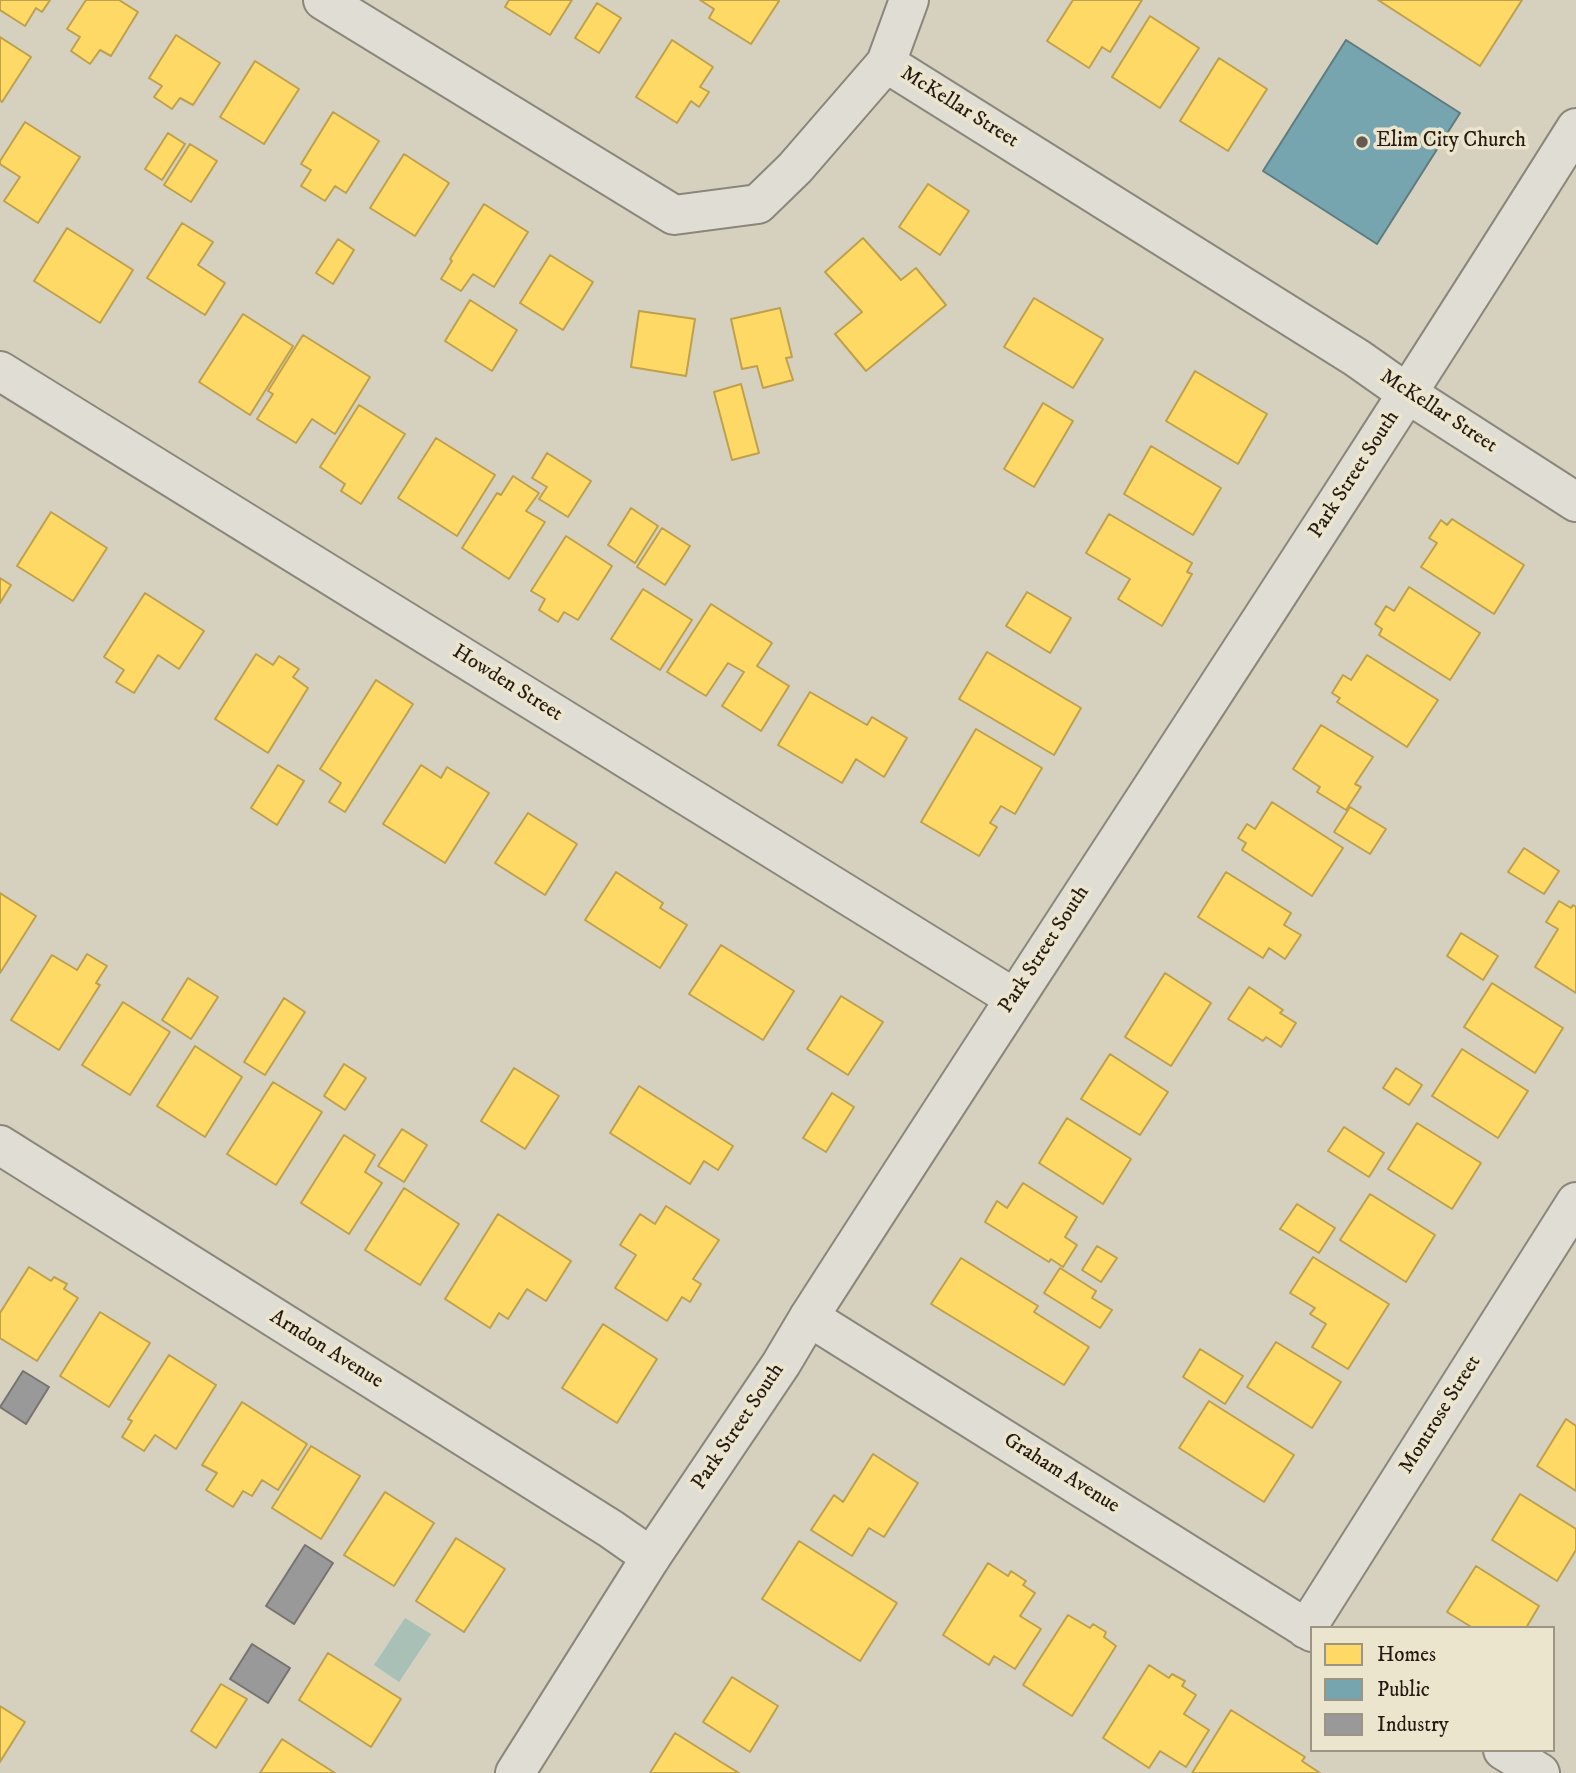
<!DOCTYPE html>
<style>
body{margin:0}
#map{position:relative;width:1576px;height:1773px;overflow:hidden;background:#d6d1be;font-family:"IM FELL DW Pica",serif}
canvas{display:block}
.legend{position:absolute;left:1310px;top:1626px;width:245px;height:126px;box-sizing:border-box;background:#ece5ce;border:2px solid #9d9483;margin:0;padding:9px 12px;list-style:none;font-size:21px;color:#271a13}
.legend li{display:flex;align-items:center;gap:14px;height:35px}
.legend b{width:35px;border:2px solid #9d9483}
</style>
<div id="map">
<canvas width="1576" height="1773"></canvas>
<ul class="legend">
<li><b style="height:19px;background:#ffd966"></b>Homes</li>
<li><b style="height:19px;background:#76a5af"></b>Public</li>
<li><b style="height:19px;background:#999"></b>Industry</li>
</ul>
</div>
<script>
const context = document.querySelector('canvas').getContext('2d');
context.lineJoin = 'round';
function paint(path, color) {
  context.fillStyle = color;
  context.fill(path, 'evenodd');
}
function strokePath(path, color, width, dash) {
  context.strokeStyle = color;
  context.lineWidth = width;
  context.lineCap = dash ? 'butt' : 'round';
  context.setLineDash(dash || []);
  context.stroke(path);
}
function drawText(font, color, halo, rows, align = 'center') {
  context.font = font + ' "IM FELL DW Pica",serif';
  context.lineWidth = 7;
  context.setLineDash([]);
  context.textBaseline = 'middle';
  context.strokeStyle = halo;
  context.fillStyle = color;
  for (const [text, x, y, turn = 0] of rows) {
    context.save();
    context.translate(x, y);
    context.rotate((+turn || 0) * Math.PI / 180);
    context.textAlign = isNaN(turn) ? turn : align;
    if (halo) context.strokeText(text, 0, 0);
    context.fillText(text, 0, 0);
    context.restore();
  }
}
const water = new Path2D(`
 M405,1618L431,1634L399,1682L374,1665Z`);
const homes = new Path2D(`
 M0,0H50L42,12L36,8L25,26L0,10Z
 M86,0H119L138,12L111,56L100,50L90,64L71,51L80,37L67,29Z
 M509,0H572L550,35L505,7Z
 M700,0H777L779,1L751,44L709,18L714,9Z
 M1073,0H1142L1110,52L1102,47L1089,68L1047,41Z
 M1378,0H1522L1480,66Z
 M597,3L621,18L599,53L575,38Z
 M1150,16L1199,48L1160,108L1112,77Z
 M176,35L220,63L193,105L180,98L172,109L154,97L162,86L149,78Z
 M0,37L31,57L2,102L0,100Z
 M672,40L713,67L700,87L709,92L699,107L691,101L677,123L636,97Z
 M1219,58L1267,89L1228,151L1180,121Z
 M255,61L299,89L264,144L220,117Z
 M333,112L379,141L346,193L335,186L325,201L301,186L311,170L301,164Z
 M25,122L80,157L38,223L4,201L20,177L0,164V161Z
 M168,133L185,144L162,180L145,169Z
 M190,144L217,161L191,202L164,185Z
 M404,154L449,183L415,236L370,208Z
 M928,184L969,211L940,255L899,227Z
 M484,204L528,232L494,287L473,274L461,291L441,279L452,261L450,259Z
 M182,223L213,242L198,265L225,283L205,315L147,278Z
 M67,228L133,270L100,323L34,281Z
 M863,238L901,280L916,268L946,305L866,371L835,334L862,312L825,272Z
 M338,239L354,250L333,284L316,273Z
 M550,255L593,282L563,330L520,303Z
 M1034,298L1103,339L1073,388L1004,347Z
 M470,300L517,330L492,371L445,341Z
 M780,308L792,357L786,358L793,380L763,388L757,366L742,369L731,319Z
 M639,311L695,319L686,376L631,367Z
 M243,314L293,346L250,415L199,382Z
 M303,335L370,377L335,434L312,419L296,443L257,419L273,394L268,391Z
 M1195,371L1267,414L1238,464L1166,421Z
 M741,384L759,453L732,460L714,392Z
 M1043,403L1073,421L1034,487L1004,469Z
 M359,405L405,434L361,504L341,491L345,484L320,467Z
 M436,438L495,475L457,536L398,498Z
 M1151,446L1221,488L1193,535L1124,494Z
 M547,453L591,481L568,517L539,499L547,487L532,478Z
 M513,476L539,493L526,511L545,522L509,579L462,548L497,493L501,495Z
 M631,508L658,526L635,563L608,545Z
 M51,512L107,548L73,601L17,566Z
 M1109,514L1192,563L1187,572L1192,574L1162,626L1118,599L1130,579L1086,553Z
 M1452,519L1524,565L1494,614L1421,567L1437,543L1429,538L1441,520L1447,525Z
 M662,528L690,546L665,585L637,567Z
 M566,536L612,566L578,620L564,612L558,622L539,610L545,599L531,591Z
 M0,578L11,585L0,603Z
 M1409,587L1480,633L1450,680L1379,635L1382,629L1375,624L1386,606L1394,611Z
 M643,589L692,620L660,670L611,639Z
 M1027,592L1071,618L1050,653L1006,626Z
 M145,593L204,631L179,669L158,655L134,693L116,682L124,670L104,657Z
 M711,604L772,643L757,666L789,686L761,731L722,706L744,672L728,663L706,696L667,672Z
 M987,652L1081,708L1054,755L959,699Z
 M256,654L273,665L279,656L299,669L293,677L308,688L268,753L215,719Z
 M1367,655L1438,700L1407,747L1337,702L1340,698L1332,693L1343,675L1351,680Z
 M376,680L413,704L345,812L329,802L341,783L320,769Z
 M810,692L867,725L872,717L907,738L884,777L856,759L842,783L778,745Z
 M1321,725L1373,757L1355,784L1361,787L1346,810L1317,792L1320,787L1293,769Z
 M976,729L1042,768L1015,814L1001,806L990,823L997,827L979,856L921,822Z
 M278,765L304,781L277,825L251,808Z
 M421,765L441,778L447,767L489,793L445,863L383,824Z
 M1272,802L1343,848L1312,896L1242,850L1246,843L1238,838L1247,824L1255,829Z
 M1350,807L1386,829L1370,854L1334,832Z
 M528,813L577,844L545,895L495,863Z
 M1524,848L1559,871L1544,894L1508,872Z
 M616,872L663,903L660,908L687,925L660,968L585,920Z
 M1226,872L1291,913L1284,925L1301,935L1285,959L1269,948L1263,958L1198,917Z
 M0,893L36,916L0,973Z
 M1559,901L1571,908L1573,905L1576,907V993L1535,967L1558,929L1546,922Z
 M1461,933L1498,956L1483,980L1447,956Z
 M721,945L794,991L763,1040L689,994Z
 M87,954L107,966L96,983L100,985L59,1050L11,1020L52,955L77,970Z
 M1165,973L1211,1003L1171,1066L1125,1037Z
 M188,978L218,997L191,1039L162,1020Z
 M1492,983L1563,1028L1535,1073L1464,1027Z
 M1249,987L1283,1010L1280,1013L1296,1023L1281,1047L1266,1037L1263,1041L1228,1019Z
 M841,996L883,1022L848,1075L807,1049Z
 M284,998L305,1012L265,1075L244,1062Z
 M123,1002L170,1032L130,1095L82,1065Z
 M195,1046L242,1077L205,1137L157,1106Z
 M1462,1049L1528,1091L1498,1138L1432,1096Z
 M1110,1054L1168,1092L1140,1135L1081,1099Z
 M344,1064L366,1078L345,1110L324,1096Z
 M514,1068L559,1096L525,1149L481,1121Z
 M1396,1068L1422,1085L1409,1105L1383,1088Z
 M273,1082L322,1112L276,1185L227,1154Z
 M639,1086L733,1146L718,1170L704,1161L690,1184L610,1133Z
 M832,1093L854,1107L826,1152L803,1138Z
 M1067,1118L1131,1159L1103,1204L1039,1163Z
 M1417,1123L1481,1163L1452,1209L1388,1169Z
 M1344,1127L1384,1153L1369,1177L1328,1151Z
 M402,1129L427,1145L404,1182L378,1166Z
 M344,1135L375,1155L365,1172L382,1183L349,1234L301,1203Z
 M1023,1183L1077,1217L1065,1237L1077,1245L1063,1267L1051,1259L1049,1262L985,1222L997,1201L1007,1208Z
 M404,1188L459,1224L420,1285L365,1250Z
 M1370,1194L1435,1235L1406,1282L1340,1240Z
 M1297,1204L1335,1228L1319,1253L1280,1229Z
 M666,1206L719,1240L693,1279L701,1284L690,1302L682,1297L667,1321L615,1288L636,1255L620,1245L640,1214L655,1224Z
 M498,1214L571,1261L546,1301L527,1289L508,1319L499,1313L490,1328L445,1299Z
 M1097,1246L1117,1258L1101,1282L1082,1270Z
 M1313,1257L1389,1304L1348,1369L1312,1347L1326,1324L1310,1314L1315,1308L1290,1293Z
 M961,1258L1038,1306L1034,1312L1089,1347L1064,1385L931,1304Z
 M29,1267L51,1281L54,1277L67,1284L64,1289L78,1298L37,1361L0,1338V1313Z
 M1060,1268L1096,1291L1092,1298L1112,1310L1100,1328L1044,1293Z
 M100,1312L150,1343L109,1407L60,1376Z
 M603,1324L657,1359L617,1423L562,1388Z
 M1276,1342L1341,1382L1312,1428L1247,1387Z
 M1200,1349L1243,1376L1225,1404L1183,1377Z
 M169,1355L216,1385L176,1449L155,1435L144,1451L122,1437L132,1421L128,1419Z
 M1209,1401L1294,1455L1264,1502L1179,1448Z
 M242,1402L307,1444L278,1490L262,1480L252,1496L243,1491L233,1507L206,1490L217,1473L202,1465Z
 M1566,1419L1576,1426V1491L1537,1466Z
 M311,1446L360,1476L321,1539L272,1508Z
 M873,1454L918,1483L884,1537L869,1528L852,1556L811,1530L834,1495L843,1502Z
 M385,1492L434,1523L394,1586L344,1555Z
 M1520,1494L1576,1529V1550L1557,1581L1492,1540Z
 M456,1538L505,1569L464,1632L416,1601Z
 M799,1541L897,1603L860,1661L762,1599Z
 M988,1563L1008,1576L1011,1571L1026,1581L1023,1585L1035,1593L1020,1616L1041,1629L1015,1669L994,1656L989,1665L943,1635Z
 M1476,1566L1539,1606L1526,1628H1473L1447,1612Z
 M1068,1615L1090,1628L1093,1624L1106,1632L1104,1637L1116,1646L1072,1716L1023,1685Z
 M328,1653L401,1699L371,1747L299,1700Z
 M1149,1665L1169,1678L1172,1674L1185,1681L1182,1686L1196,1695L1184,1714L1209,1730L1186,1767L1160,1751L1149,1768L1103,1738Z
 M732,1677L778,1706L750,1752L703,1722Z
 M221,1684L247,1699L216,1748L191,1731Z
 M0,1706L25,1722L0,1762Z
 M1231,1710L1305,1757L1302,1761L1320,1773H1192Z
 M675,1733L721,1762L739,1773H650Z
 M282,1739L313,1759L335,1773H260Z`);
const public = new Path2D(`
 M1346,40L1460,113L1377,244L1263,171Z`);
const industry = new Path2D(`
 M23,1371L49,1387L26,1424L0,1407Z
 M305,1545L333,1563L294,1624L266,1606Z
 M252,1644L290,1668L268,1703L230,1679Z`);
const minor = new Path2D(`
 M323,0L674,215L758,204L795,168L886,63L909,0
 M886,63L1357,358L1408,394L1576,502
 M0,371L1014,998
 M0,1145L611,1529L651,1557
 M809,1317L1312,1632
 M1306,1629L1576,1202
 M1503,1750L1540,1773`);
const tertiary = new Path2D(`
 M515,1773L651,1557L781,1364L809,1317C1064,920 1325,527 1576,128`);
const markers = [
 [1362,142,7,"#645a4f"]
];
const streetNames = [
 ["McKellar Street",959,108,32],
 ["McKellar Street",1438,412,33],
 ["Park Street South",1355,475,-57],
 ["Howden Street",507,684,32],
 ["Park Street South",1045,950,-57],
 ["Arndon Avenue",326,1350,32],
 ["Montrose Street",1441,1415,-58],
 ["Park Street South",739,1427,-56],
 ["Graham Avenue",1061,1474,32]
];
const poiNames = [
 ["Elim City Church",1376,142]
];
paint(water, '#a8c0b6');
paint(homes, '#ffd966');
strokePath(homes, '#bea04d', 2);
paint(public, '#76a5af');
strokePath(public, '#5e7b80', 2);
paint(industry, '#999');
strokePath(industry, '#777371', 2);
strokePath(minor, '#8b867b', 42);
strokePath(tertiary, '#8b867b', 42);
strokePath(minor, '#e0ded4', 38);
strokePath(tertiary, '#e0ded4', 38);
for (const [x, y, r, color] of markers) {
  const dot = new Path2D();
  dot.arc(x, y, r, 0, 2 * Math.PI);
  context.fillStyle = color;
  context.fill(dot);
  strokePath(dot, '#ece5ce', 2.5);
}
drawText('21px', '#271a13', '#ece5ce', streetNames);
drawText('21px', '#271a13', '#ece5ce', poiNames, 'left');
</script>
